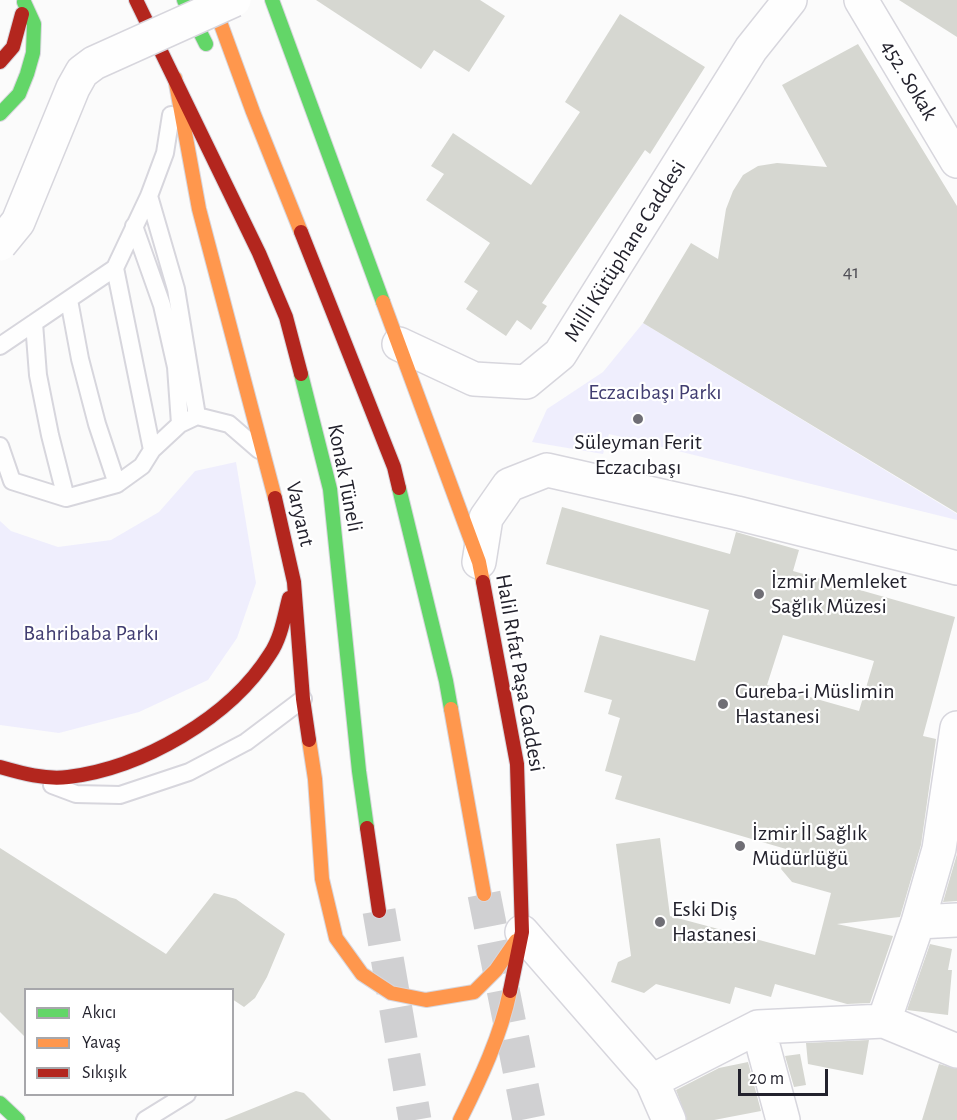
<!DOCTYPE html>
<meta charset="utf-8">
<style>
body{margin:0}
#map{position:relative;width:957px;height:1120px;overflow:hidden;background:#fbfbfb;font-family:"Alegreya Sans",sans-serif}
canvas{display:block}
.legend{position:absolute;left:24px;top:988px;width:210px;height:108px;box-sizing:border-box;background:#fff;border:2px solid #a7a7ab;margin:0;padding:8px 10px;list-style:none;font-size:18px;color:#23222d}
.legend li{display:flex;align-items:center;gap:12px;height:30px}
.legend b{width:30px;border:2px solid #a7a7ab}
.scale{position:absolute;left:738px;top:1069px;width:90px;height:27px;box-sizing:border-box;border:3px solid #23222d;border-top:0;padding-left:8px;font-size:18px;line-height:21px;white-space:nowrap;color:#23222d;-webkit-text-stroke:4px #fff;paint-order:stroke}
</style>
<div id="map">
<canvas width="957" height="1120"></canvas>
<ul class="legend">
<li><b style="height:8px;background:#63d668"></b>Akıcı</li>
<li><b style="height:8px;background:#ff974d"></b>Yavaş</li>
<li><b style="height:8px;background:#b3261e"></b>Sıkışık</li>
</ul>
<div class="scale">20 m</div>
</div>
<script>
const context = document.querySelector('canvas').getContext('2d');
context.lineJoin = 'round';
function paint(path, color) {
  context.fillStyle = color;
  context.fill(path, 'evenodd');
}
function strokePath(path, color, width, dash) {
  context.strokeStyle = color;
  context.lineWidth = width;
  context.lineCap = dash ? 'butt' : 'round';
  context.setLineDash(dash || []);
  context.stroke(path);
}
function drawText(font, color, halo, rows, align = 'center') {
  context.font = font + ' "Alegreya Sans",sans-serif';
  context.lineWidth = 4.5;
  context.setLineDash([]);
  context.textBaseline = 'middle';
  context.strokeStyle = halo;
  context.fillStyle = color;
  for (const [text, x, y, turn = 0] of rows) {
    context.save();
    context.translate(x, y);
    context.rotate((+turn || 0) * Math.PI / 180);
    context.textAlign = isNaN(turn) ? turn : align;
    if (halo) context.strokeText(text, 0, 0);
    context.fillText(text, 0, 0);
    context.restore();
  }
}
const green = new Path2D(`
 M643,323L957,514V520L609,434L603,454L532,442L547,409L603,372Z
 M236,462L256,583L237,638L208,680L139,712L59,733L0,725V521L11,531L58,547L111,540L159,512L195,471Z`);
const building = new Path2D(`
 M316,0H480L505,16L469,72L434,50L421,69Z
 M899,0H957V37Z
 M620,14L705,67L650,154L645,150L542,303L547,306L531,330L517,320L506,336L466,309L478,291L464,282L490,243L426,200L444,174L431,166L453,133L531,185L580,112L565,102Z
 M858,44L957,206V513L643,323L691,243L718,259L726,209L733,191L743,175L758,166L777,163L827,167L782,85Z
 M562,507L730,554L736,532L799,550L793,571L955,617L923,736L936,739L921,845L900,917L837,924L893,936L870,1003L847,1004L775,984L771,997L735,987L730,1004L656,984L644,993L611,982L618,962L631,956L616,844L660,838L670,916L815,955L831,893L792,882L781,869L786,849L615,799L622,776L605,771L620,718L608,714L612,700L584,692L600,635L695,661L709,610L546,564ZM783,635L874,661L859,711L767,685Z
 M0,848L166,954L214,893L236,899L285,934L267,977L255,998L244,1007L232,999V990H26V1038L0,1012Z
 M957,854V901L943,902Z
 M930,944L952,949L948,970H952L948,1015L907,1010Z
 M869,1040L863,1075L808,1064L806,1043Z
 M800,1054L806,1085L794,1087L785,1056Z
 M748,1062L761,1111L714,1120H687L676,1090L719,1068Z
 M939,1064L957,1069V1120H922Z
 M296,1091L304,1093L331,1120H224Z`);
const primaryTunnel = new Path2D(`
 M484,894L529,1120
 M379,911L415,1120`);
const lane = new Path2D(`
 M149,196L176,289L197,416
 M134,226L162,305L176,367L180,424
 M115,268L152,450
 M69,300L80,359L97,424L117,484
 M34,323L38,375L50,435L66,498
 M0,346L115,268L149,196L165,153L171,115
 M0,446L12,481L66,498L117,484L142,466L152,450L180,424L197,416L229,424L259,450
 M52,785L76,794L120,795L189,772L246,742L303,699
 M145,1120L187,1094`);
const street = new Path2D(`
 M861,0L957,161
 M399,344L474,379L526,382L560,354L751,49L790,0
 M479,562L486,518L509,485L547,470L737,513L957,568
 M918,922L957,920
 M522,932L652,1081
 M884,1021L957,1051
 M758,1027L783,1120
 M669,1120L652,1081L758,1027L884,1021L918,922L939,849L957,728`);
const fast = new Path2D(`
 M184,0L206,44
 M272,0L383,302
 M0,114L19,94L27,74L33,53L34,24L24,2
 M301,374L330,489L359,771L367,828
 M399,488L446,681L451,709
 M0,1103L18,1120`);
const slow = new Path2D(`
 M212,0L253,112L301,232
 M175,78L199,209L275,498
 M383,302L479,562L483,582
 M451,709L484,894
 M309,740L315,779L322,879L336,938L362,974L391,993L426,1000L474,992L496,970L516,941
 M460,1120C480,1080 501,1035 510,991`);
const jam = new Path2D(`
 M136,0L259,253L286,317L301,374
 M0,62L13,47L22,14
 M301,232L394,467L399,488
 M275,498L294,582L303,699L309,740
 M483,582L517,764L522,932L510,991
 M0,767C21,773 45,780 68,777C142,768 230,718 270,654C281,638 284,617 289,598
 M367,828L379,911`);
const streetBridge = new Path2D(`
 M0,244L18,222L73,88L82,72L94,63L234,0`);
const markers = [
 [638,419,6,"#6f6e75"],
 [759,594,6,"#6f6e75"],
 [723,704,6,"#6f6e75"],
 [740,846,6,"#6f6e75"],
 [660,922,6,"#6f6e75"]
];
const numberNames = [
 ["41",851,272]
];
const streetNames = [
 ["452. Sokak",909,80,59],
 ["Milli Kütüphane Caddesi",625,251,-58],
 ["Konak Tüneli",345,478,79],
 ["Varyant",300,514,77],
 ["Halil Rıfat Paşa Caddesi",520,673,80]
];
const parkNames = [
 ["Eczacıbaşı Parkı",655,392],
 ["Bahribaba Parkı",91,633]
];
const poiNames = [
 ["Süleyman Ferit",638,442,"center"],
 ["Eczacıbaşı",638,467,"center"],
 ["İzmir Memleket",771,581],
 ["Sağlık Müzesi",771,606],
 ["Gureba-i Müslimin",735,691],
 ["Hastanesi",735,716],
 ["İzmir İl Sağlık",752,833],
 ["Müdürlüğü",752,858],
 ["Eski Diş",672,909],
 ["Hastanesi",672,934]
];
paint(green, '#efeefd');
paint(building, '#d6d7d1');
strokePath(primaryTunnel, '#d0d0d2', 33, [33, 16]);
strokePath(lane, '#d7d6dd', 20);
strokePath(street, '#d7d6dd', 36);
strokePath(fast, '#d7d6dd', 16);
strokePath(slow, '#d7d6dd', 16);
strokePath(jam, '#d7d6dd', 16);
strokePath(lane, '#fefefe', 16);
strokePath(street, '#fefefe', 33);
strokePath(fast, '#63d668', 14);
strokePath(slow, '#ff974d', 14);
strokePath(jam, '#b3261e', 14);
strokePath(streetBridge, '#d7d6dd', 36, []);
strokePath(streetBridge, '#fefefe', 33);
for (const [x, y, r, color] of markers) {
  const dot = new Path2D();
  dot.arc(x, y, r, 0, 2 * Math.PI);
  context.fillStyle = color;
  context.fill(dot);
  strokePath(dot, '#fff', 2);
}
drawText('20px', '#504f56', null, numberNames);
drawText('22px', '#23222d', '#fff', streetNames);
drawText('22px', '#413d71', '#fff', parkNames);
drawText('22px', '#23222d', '#fff', poiNames, 'left');
</script>
